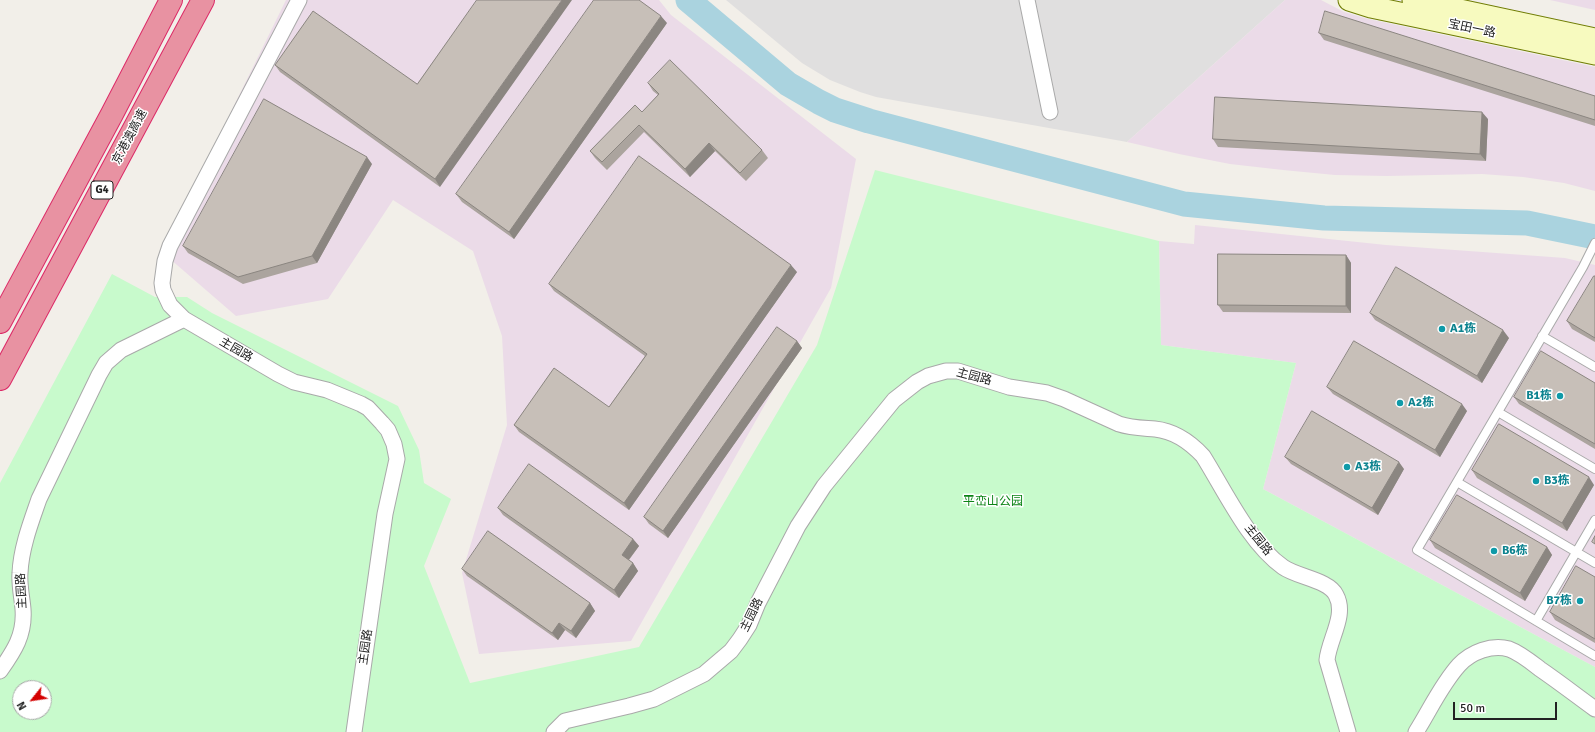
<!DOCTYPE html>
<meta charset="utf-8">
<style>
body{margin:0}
#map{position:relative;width:1595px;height:732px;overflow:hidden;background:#f2efe9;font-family:Signika,sans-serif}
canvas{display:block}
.north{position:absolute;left:12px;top:680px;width:40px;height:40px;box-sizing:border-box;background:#fff;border:1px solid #a7a7a7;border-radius:50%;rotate:240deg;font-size:11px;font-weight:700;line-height:16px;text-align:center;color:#222}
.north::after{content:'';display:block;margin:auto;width:14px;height:18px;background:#d40000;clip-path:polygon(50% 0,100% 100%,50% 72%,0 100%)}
.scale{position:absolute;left:1453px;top:702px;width:104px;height:18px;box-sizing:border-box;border:2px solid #222;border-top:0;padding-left:5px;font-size:12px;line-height:14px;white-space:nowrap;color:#222;-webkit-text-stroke:3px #fff;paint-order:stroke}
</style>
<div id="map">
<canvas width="1595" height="732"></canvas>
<div class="north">N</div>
<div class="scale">50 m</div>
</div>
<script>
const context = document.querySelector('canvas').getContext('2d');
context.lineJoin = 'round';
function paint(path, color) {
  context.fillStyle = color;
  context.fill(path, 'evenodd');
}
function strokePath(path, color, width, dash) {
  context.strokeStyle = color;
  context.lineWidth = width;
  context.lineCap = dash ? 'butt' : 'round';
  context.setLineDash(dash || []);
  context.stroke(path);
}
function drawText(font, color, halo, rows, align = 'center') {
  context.font = font + ' Signika,"Noto Sans SC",sans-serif';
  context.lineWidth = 3;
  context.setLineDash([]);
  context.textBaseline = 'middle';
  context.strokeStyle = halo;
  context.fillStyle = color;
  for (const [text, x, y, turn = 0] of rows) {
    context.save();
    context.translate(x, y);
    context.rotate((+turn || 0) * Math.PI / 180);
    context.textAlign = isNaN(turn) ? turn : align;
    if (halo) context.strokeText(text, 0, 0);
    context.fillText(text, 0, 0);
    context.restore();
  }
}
const residential = new Path2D(`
 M726,0H1285L1127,142L876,97L860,92L830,80L802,63Z`);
const industrial = new Path2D(`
 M286,0H659L671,15L856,159L831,288L631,641L479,654L462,573L507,425L502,336L473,251L393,200L328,299L236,316L162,252Z
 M1285,0H1321L1344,12L1368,19L1595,67V191L1564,183L1523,177L1482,174L1387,176L1335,175L1283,170L1230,164L1179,154L1127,142Z
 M1550,0H1595V10Z
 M1195,225L1386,245L1565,258L1595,265V667L1263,489L1296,363L1161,345L1159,241L1194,244Z`);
const park = new Path2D(`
 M875,170L1159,241L1161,345L1296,363L1263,489L1595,667V732H0V483L112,274L155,297H187L212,313L398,406L419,450L424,483L451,499L424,566L470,683L639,647L817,345ZM20,688H44V712H20Z`);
const river = new Path2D(`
 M688,0L788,84L819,102L835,110L869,121L1184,204L1324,218L1527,223L1595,237`);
const service = new Path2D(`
 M1595,243L1583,267L1417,550L1595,656
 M1542,336L1595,367
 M1498,412L1595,469
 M1457,482L1595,563
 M1536,621L1595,520`);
const minor = new Path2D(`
 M299,0L170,246L165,261L162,283L163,290L170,305L184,319L278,374L294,382L327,390L361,404L368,408L382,423L388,430L394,444L397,459L385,514L354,732
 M1027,0L1050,112
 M0,671C14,651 25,635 23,609C22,597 19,585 20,573C21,548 31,522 39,499L99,375L106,363L121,350L184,319
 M554,732L565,721L629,706L654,699L704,674L731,651L740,639L749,625L758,603L798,526L824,486L894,400L917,382L928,376L946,371H958L1009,387L1047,393L1064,399L1119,424C1131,428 1143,428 1155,429C1174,431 1190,442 1203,456C1225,491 1249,543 1283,567C1297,577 1329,580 1336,595C1347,615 1329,639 1327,660L1348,732
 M1416,732C1430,710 1441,685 1459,665C1471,652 1492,644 1509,649C1520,653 1531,662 1540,669C1559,682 1577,696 1595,709`);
const secondary = new Path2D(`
 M1349,0L1371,7L1595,54
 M1413,0L1595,39`);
const motorway = new Path2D(`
 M0,322L112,114L171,0
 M0,379L203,0`);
const wall = new Path2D(`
 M667,23L514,239L462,202L456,194Z
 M1319,33L1595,96V126L1324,40Z
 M275,65L417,84L440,187L280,72Z
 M648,83L762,150L768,158L746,181L715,151L690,177L644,132L607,170L595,158L590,151L642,112L658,95L653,91Z
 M1488,119L1486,161L1218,147L1213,139Z
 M372,164L317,263L243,284L188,253L183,246Z
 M1346,255L1351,263V313L1223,312L1218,305Z
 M797,272L629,510L519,432L514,425L609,407L645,356L554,291L549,284Z
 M1595,276V342L1572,329L1567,321Z
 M1370,313L1509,338L1482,383L1375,320Z
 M797,341L802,348L668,538L649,524L644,517Z
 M1595,383V449L1519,404L1514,397Z
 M1327,387L1467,411L1440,457L1333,394Z
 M1285,457L1404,469L1378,515L1291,464Z
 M1472,470L1594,485L1567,531L1477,478Z
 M498,508L633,539L639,546L629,560L633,563L638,571L619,598L503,515Z
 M1430,540L1547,547L1552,555L1525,601L1435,548Z
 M462,569L590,603L595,611L576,638L565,630L558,640L467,576Z
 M1595,577V643L1555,620L1550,612Z`);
const shadedWall = new Path2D(`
 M562,0H572L440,187L435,179Z
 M661,16L667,23L514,239L509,232Z
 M1482,112L1488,119L1486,161L1480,154Z
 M709,143L715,151L690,177L685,169Z
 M367,157L372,164L317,263L312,256Z
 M1346,255L1351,263V313L1346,306Z
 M791,265L797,272L629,510L624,503Z
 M1503,330L1509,338L1482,383L1477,376Z
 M797,341L802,348L668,538L663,531Z
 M1462,404L1467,411L1440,457L1435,450Z
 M1399,462L1404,469L1378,515L1372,508Z
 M1589,477L1594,485L1567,531L1562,523Z
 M633,539L639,546L627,562L622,555Z
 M1547,547L1552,555L1525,601L1520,593Z
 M633,563L638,571L619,598L614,590Z
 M590,603L595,611L576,638L571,631Z
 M559,623L565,630L558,640L552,633Z`);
const building = new Path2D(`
 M477,0H562L435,179L275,65L313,11L417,84Z
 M594,0H639L661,16L509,232L456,194Z
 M1325,11L1595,96V120L1319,33Z
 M670,60L762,150L740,173L709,143L685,169L639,125L602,162L590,151L635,105L642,112L659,94L648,83Z
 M1215,97L1482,112L1480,154L1213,139Z
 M264,99L367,157L312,256L238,277L183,246Z
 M639,156L791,265L624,503L514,425L554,368L609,407L647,354L549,284Z
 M1218,254L1346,255V306L1218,305Z
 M1396,267L1503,330L1477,376L1370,313Z
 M1594,276H1595V338L1567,321Z
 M777,327L797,341L663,531L644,517Z
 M1354,341L1462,404L1435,450L1327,387Z
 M1541,351L1595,383V444L1514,397Z
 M1312,411L1399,462L1372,508L1285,457Z
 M1499,424L1589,477L1562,523L1472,470Z
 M529,464L633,539L622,555L633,563L614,590L498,508Z
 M1457,495L1547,547L1520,593L1430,540Z
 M488,531L590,603L571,631L559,623L552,633L462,569Z
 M1595,536V544L1592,542Z
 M1576,566L1595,577V639L1550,612Z`);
const markers = [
 [1442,329,4,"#0f9aa8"],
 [1560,396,4,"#0f9aa8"],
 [1400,403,4,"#0f9aa8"],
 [1347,467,4,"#0f9aa8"],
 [1536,481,4,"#0f9aa8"],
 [1494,551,4,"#0f9aa8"],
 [1580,601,4,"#0f9aa8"]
];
const shields = [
 [102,190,22]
];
const shieldNames = [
 ["G4",102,190]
];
const streetNames = [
 ["宝田一路",1472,29,12],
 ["京港澳高速",130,137,-62],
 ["主园路",236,350,30],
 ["主园路",974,377,15],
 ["主园路",1258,540,51],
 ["主园路",22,591,-93],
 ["主园路",752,615,-64],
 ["主园路",366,647,-82]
];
const cultureNames = [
 ["A1栋",1450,329],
 ["B1栋",1552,396,"right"],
 ["A2栋",1408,403],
 ["A3栋",1355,467],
 ["B3栋",1544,481],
 ["B6栋",1502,551],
 ["B7栋",1572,601,"right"]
];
const parkNames = [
 ["平峦山公园",993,502]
];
paint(residential, '#e0dfdf');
paint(industrial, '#ebdbe8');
paint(park, '#c8facc');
strokePath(river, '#aad3df', 25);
strokePath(service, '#a9a9a9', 10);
strokePath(minor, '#a9a9a9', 17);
strokePath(secondary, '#707d05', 23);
strokePath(motorway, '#dc2a67', 24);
strokePath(service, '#fff', 8);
strokePath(minor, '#fff', 15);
strokePath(secondary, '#f7fabf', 21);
strokePath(motorway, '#e892a2', 22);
paint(wall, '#aba49e');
paint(shadedWall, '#8b8681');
paint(building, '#c7bfb8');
strokePath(building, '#8b8681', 1);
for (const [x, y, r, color] of markers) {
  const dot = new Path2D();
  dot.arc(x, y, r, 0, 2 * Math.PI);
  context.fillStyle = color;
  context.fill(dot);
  strokePath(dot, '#fff', 1.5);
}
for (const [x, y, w] of shields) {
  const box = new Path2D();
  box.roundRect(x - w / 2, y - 9, w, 18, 3);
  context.fillStyle = '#fff';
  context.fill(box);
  strokePath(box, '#222', 1);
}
drawText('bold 11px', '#222', null, shieldNames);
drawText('12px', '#222', '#fff', streetNames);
drawText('bold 12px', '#0d838f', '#fff', cultureNames, 'left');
drawText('12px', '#0c8416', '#fff', parkNames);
</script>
